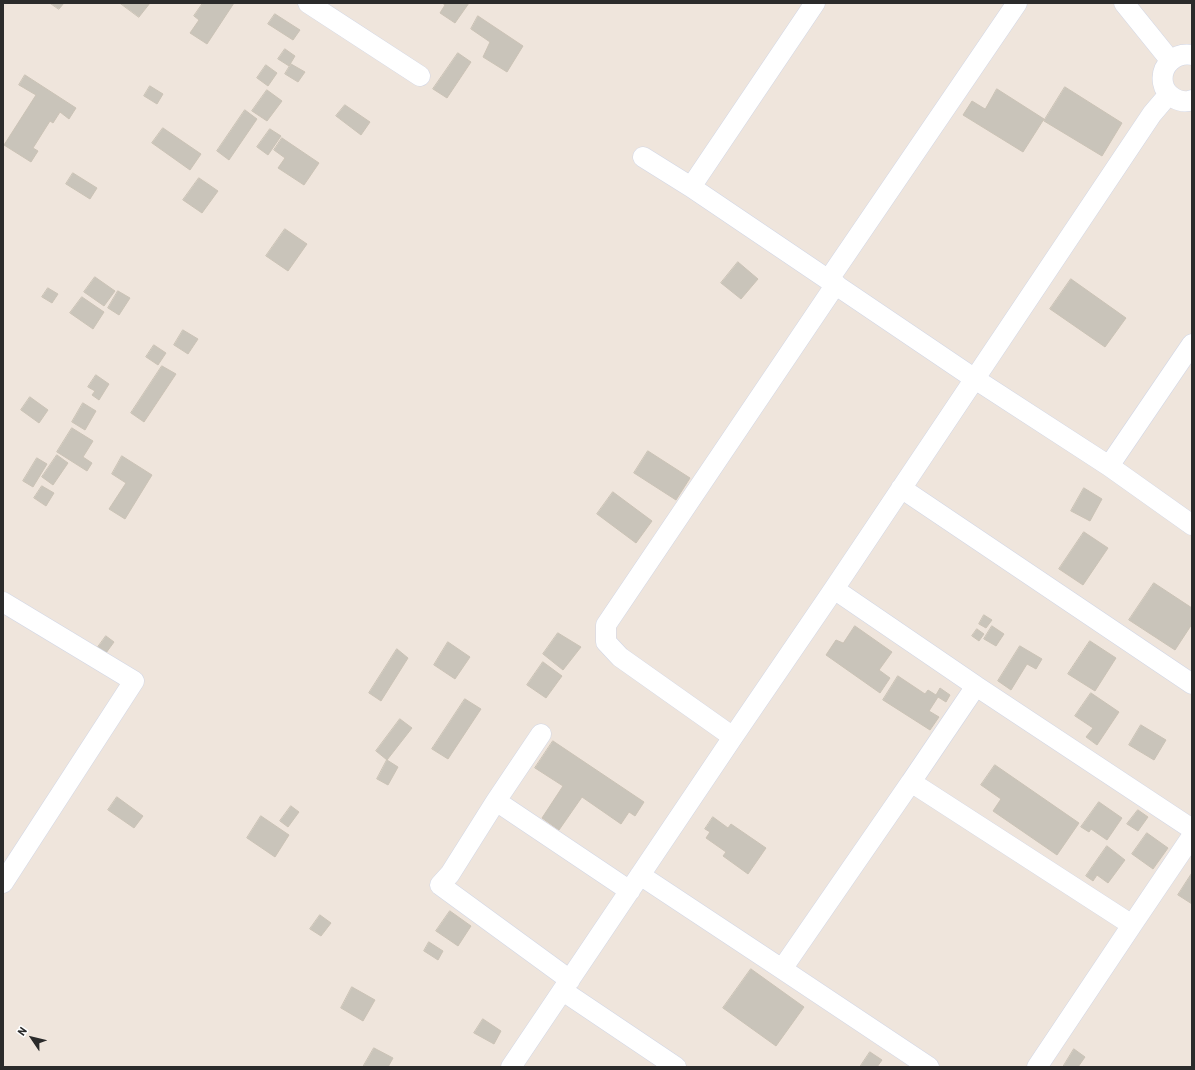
<!DOCTYPE html>
<style>
body{margin:0}
#map{position:relative;width:1195px;height:1070px;overflow:hidden;background:#efe5dc;font-family:Barlow,sans-serif}
canvas{display:block}
.frame{position:absolute;inset:0;border:4px solid #2b2b2b;pointer-events:none}
.north{position:absolute;left:12px;top:1018px;width:40px;height:40px;-webkit-text-stroke:3px #fff;paint-order:stroke;rotate:305deg;font-size:11px;font-weight:700;line-height:16px;text-align:center;color:#2b2b2b}
.north::after{content:'';display:block;margin:auto;width:14px;height:18px;background:#2b2b2b;clip-path:polygon(50% 0,100% 100%,50% 72%,0 100%)}
</style>
<div id="map">
<canvas width="1195" height="1070"></canvas>
<div class="frame"></div>
<div class="north">N</div>
</div>
<script>
const context = document.querySelector('canvas').getContext('2d');
context.lineJoin = 'round';
function paint(path, color) {
  context.fillStyle = color;
  context.fill(path, 'evenodd');
}
function strokePath(path, color, width, dash) {
  context.strokeStyle = color;
  context.lineWidth = width;
  context.lineCap = dash ? 'butt' : 'round';
  context.setLineDash(dash || []);
  context.stroke(path);
}
const building = new Path2D(`
 M50,3H64L59,9Z
 M120,3H150L139,17Z
 M203,3H234L207,44L190,33L199,20L194,16Z
 M442,3H469L455,23L440,13L445,5Z
 M275,14L300,30L293,40L268,24Z
 M478,16L523,46L507,72L483,57L490,42L471,29Z
 M285,49L295,56L289,66L278,59Z
 M458,53L471,62L447,98L433,89Z
 M291,64L305,72L298,82L285,74Z
 M266,65L277,73L268,86L257,78Z
 M25,75L76,108L69,119L60,112L53,123L50,121L33,148L38,151L31,162L4,145L36,95L19,85Z
 M150,86L163,94L157,104L144,96Z
 M1065,87L1122,123L1102,156L1044,121Z
 M997,89L1044,119L1023,152L963,115L972,101L985,109Z
 M267,90L282,101L267,121L252,111Z
 M345,105L370,122L361,135L336,116Z
 M245,110L257,119L229,160L217,151Z
 M163,128L201,154L190,170L152,143Z
 M270,129L281,136L268,155L257,147Z
 M282,138L319,163L304,185L278,168L285,158L274,150Z
 M73,173L97,188L90,199L66,184Z
 M199,178L218,191L202,213L183,200Z
 M285,229L307,244L288,271L266,256Z
 M738,262L758,279L741,299L721,283Z
 M95,277L115,291L104,306L84,292Z
 M1071,279L1126,318L1105,347L1050,309Z
 M48,288L58,294L52,303L42,297Z
 M118,291L130,298L119,315L108,308Z
 M82,297L104,312L93,329L70,313Z
 M183,330L198,339L188,354L174,345Z
 M154,345L166,353L158,365L146,357Z
 M162,366L176,374L144,422L131,413Z
 M96,375L109,384L99,400L92,395L95,391L88,387Z
 M30,397L48,410L39,423L21,410Z
 M83,403L96,411L85,430L72,422Z
 M72,428L93,441L83,457L92,463L87,471L57,452Z
 M648,451L690,478L676,500L634,473Z
 M57,455L68,463L53,485L42,477Z
 M122,456L152,475L125,519L109,509L126,483L112,474Z
 M37,458L47,464L33,487L23,481Z
 M42,486L54,493L46,506L34,498Z
 M1084,488L1102,499L1090,521L1071,511Z
 M613,492L652,521L636,543L597,514Z
 M1084,532L1108,548L1083,585L1059,569Z
 M1154,583L1192,608V624L1175,650L1129,620Z
 M984,615L992,620L986,628L979,624Z
 M855,626L892,652L879,670L890,678L880,693L826,655L836,640L843,643Z
 M992,626L1004,634L996,646L984,639Z
 M977,629L984,634L979,641L972,636Z
 M558,633L581,647L563,670L543,654Z
 M106,636L114,642L106,653L98,647Z
 M1090,641L1116,658L1095,691L1068,674Z
 M448,642L470,657L455,679L434,665Z
 M1020,646L1042,659L1036,669L1027,664L1011,690L998,681Z
 M397,649L408,658L381,701L369,693Z
 M543,662L562,676L546,698L527,685Z
 M898,676L925,694L928,690L936,695L940,688L950,695L946,702L938,697L929,711L939,717L930,730L883,700Z
 M1091,693L1119,712L1097,745L1086,737L1093,728L1075,716Z
 M465,699L481,709L448,759L432,749Z
 M400,719L412,728L387,760L376,751Z
 M1141,725L1166,740L1154,760L1129,745Z
 M553,741L644,802L635,816L629,812L621,824L582,797L559,830L542,818L563,786L535,768Z
 M387,760L398,767L388,785L377,779Z
 M995,765L1079,823L1057,855L993,811L1001,799L981,785Z
 M117,797L143,816L134,828L108,810Z
 M1099,802L1122,818L1107,840L1091,829L1089,832L1081,827Z
 M291,806L299,812L288,827L280,821Z
 M1138,810L1148,817L1138,831L1127,824Z
 M261,816L289,835L275,857L247,838Z
 M713,817L728,828L731,824L766,848L748,874L723,856L726,852L706,838L710,832L705,829Z
 M1147,833L1168,848L1153,869L1132,854Z
 M1107,846L1125,860L1108,883L1097,875L1093,881L1086,876Z
 M1192,873V904L1178,895Z
 M450,911L471,926L458,946L436,931Z
 M320,915L331,923L321,936L310,929Z
 M429,942L443,951L438,960L424,951Z
 M751,969L804,1007L776,1046L723,1008Z
 M352,987L375,1000L363,1021L341,1008Z
 M483,1019L501,1031L494,1044L474,1033Z
 M374,1048L393,1058L388,1067H363Z
 M1074,1049L1085,1057L1078,1067H1063Z
 M870,1052L882,1060L877,1067H860Z`);
const minor = new Path2D(`
 M308,3L420,76
 M815,3L691,187L975,379L1109,466L1192,525
 M1124,3L1170,60
 M1192,55C1176,52 1160,65 1163,83C1165,95 1180,105 1192,100
 M643,157L691,187
 M829,279L1017,3
 M1109,466L1192,344
 M901,488L1192,684
 M834,589L976,686
 M3,602L134,681L3,883
 M541,734L496,801L630,891
 M733,737L620,657L606,642V625L836,284
 M911,782L976,686L1192,829
 M496,801L450,874L440,885L570,980
 M640,875L782,969L911,782L1132,925L1037,1067
 M1132,925L1192,836
 M782,969L929,1067
 M563,991L676,1067
 M511,1067L733,737L834,589L1152,114L1169,94`);
paint(building, '#c9c4ba');
strokePath(building, '#cac2b5', 1);
strokePath(minor, '#d1d6e5', 21);
strokePath(minor, '#fff', 20);
</script>
